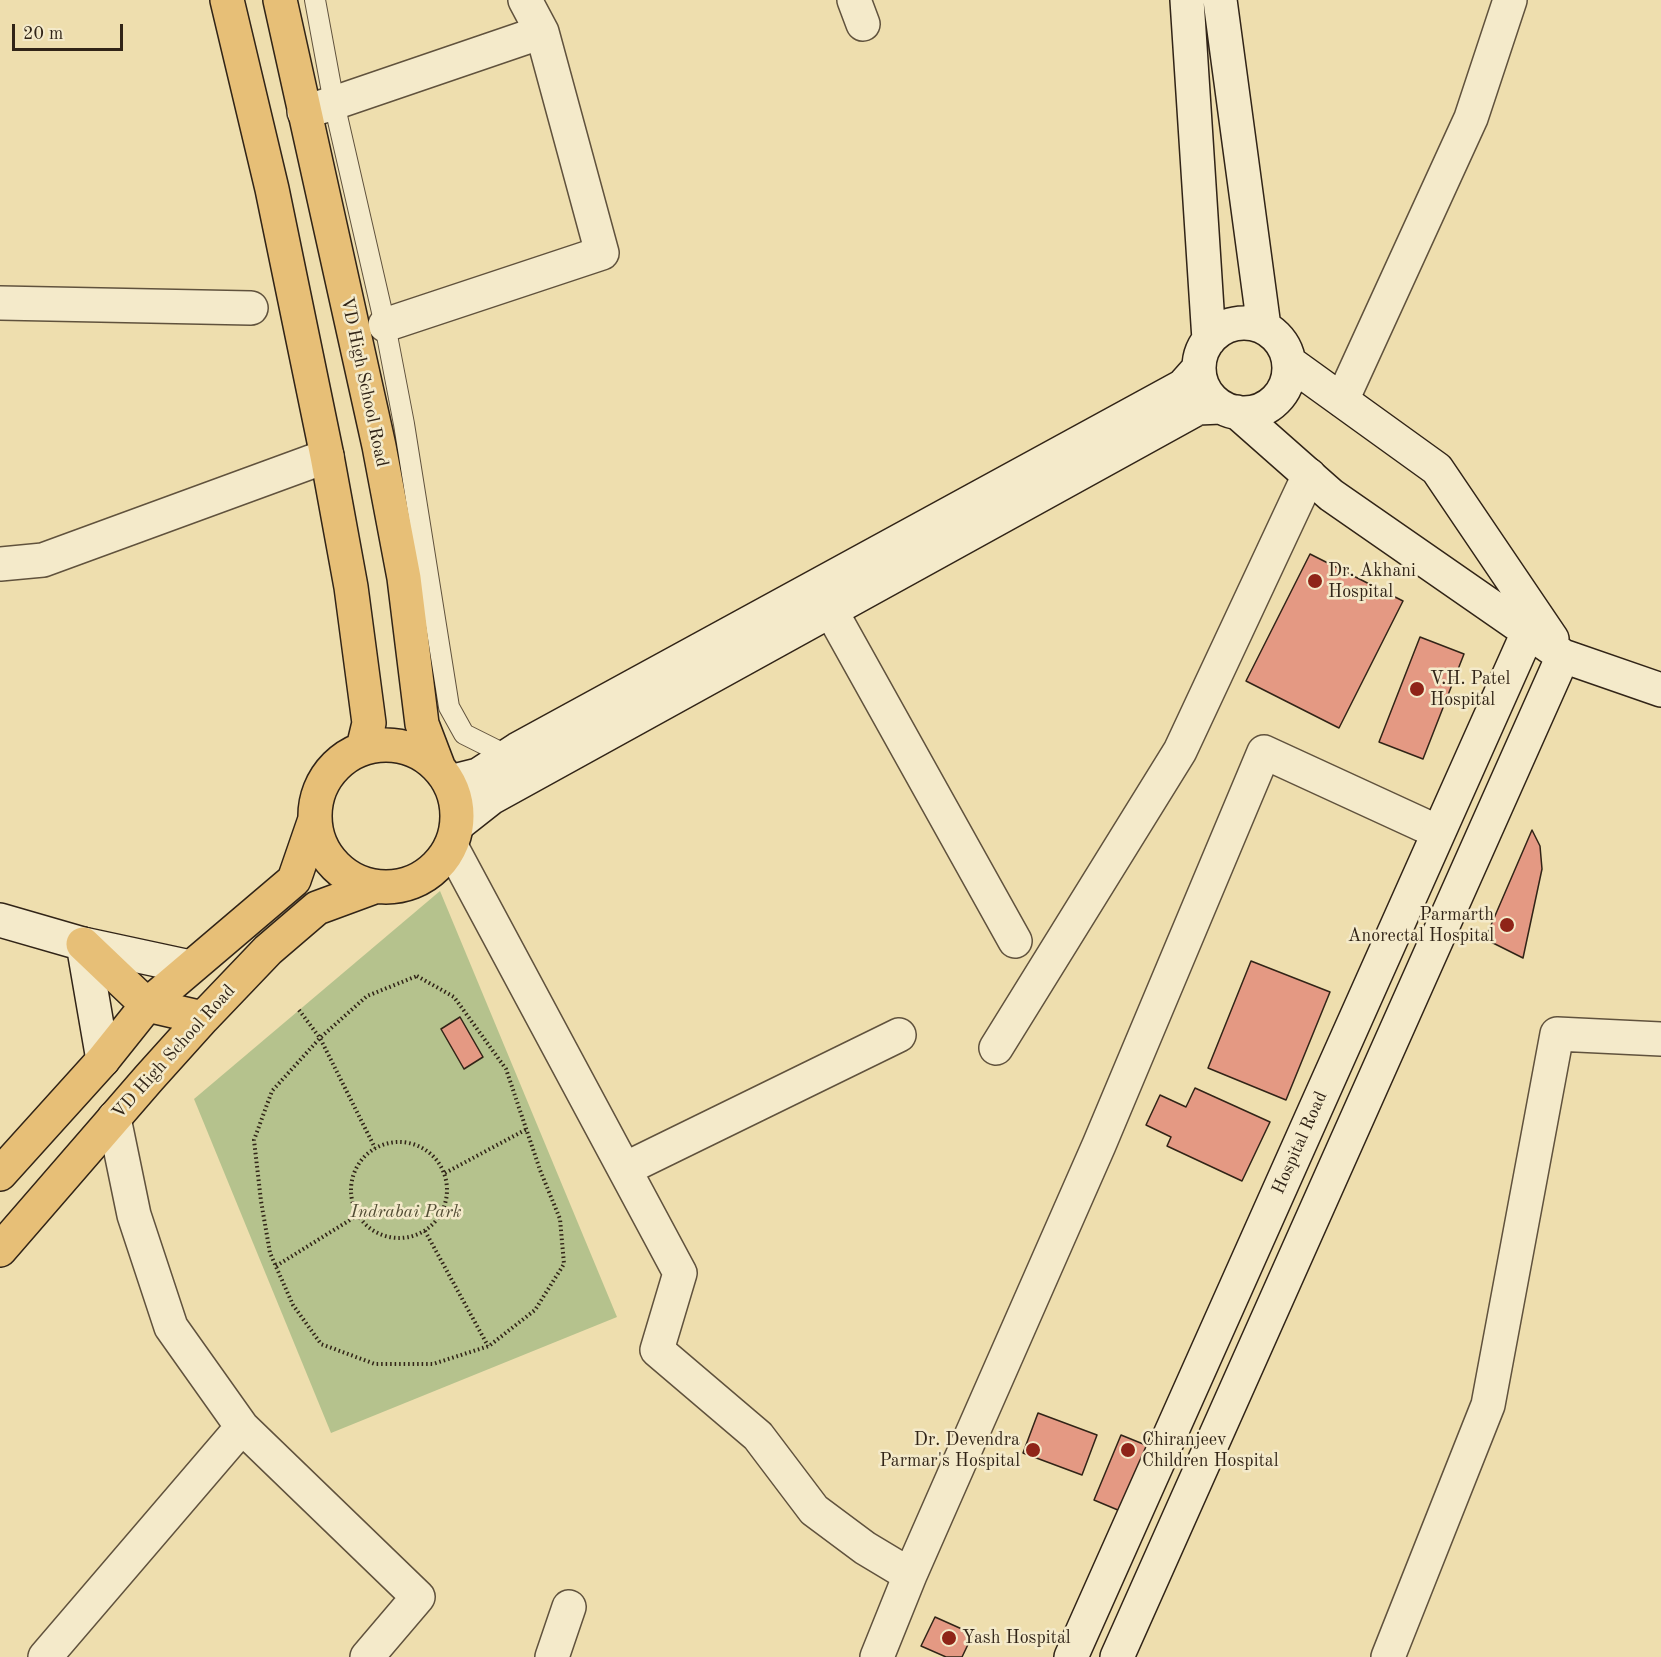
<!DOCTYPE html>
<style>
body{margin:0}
#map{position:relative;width:1661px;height:1657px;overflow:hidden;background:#eedeae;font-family:"Old Standard TT",serif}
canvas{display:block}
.scale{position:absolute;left:12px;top:24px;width:111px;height:27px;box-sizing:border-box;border:3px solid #312417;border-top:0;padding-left:8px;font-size:18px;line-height:21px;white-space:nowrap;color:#312417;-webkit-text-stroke:4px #f4eaca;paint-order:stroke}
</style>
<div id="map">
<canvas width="1661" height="1657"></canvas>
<div class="scale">20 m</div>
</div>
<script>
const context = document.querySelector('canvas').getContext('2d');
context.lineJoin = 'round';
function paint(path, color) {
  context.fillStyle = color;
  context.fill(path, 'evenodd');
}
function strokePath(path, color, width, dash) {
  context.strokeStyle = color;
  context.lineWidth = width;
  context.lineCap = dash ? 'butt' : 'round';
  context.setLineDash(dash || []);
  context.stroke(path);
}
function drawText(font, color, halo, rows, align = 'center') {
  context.font = font + ' "Old Standard TT",serif';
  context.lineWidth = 5;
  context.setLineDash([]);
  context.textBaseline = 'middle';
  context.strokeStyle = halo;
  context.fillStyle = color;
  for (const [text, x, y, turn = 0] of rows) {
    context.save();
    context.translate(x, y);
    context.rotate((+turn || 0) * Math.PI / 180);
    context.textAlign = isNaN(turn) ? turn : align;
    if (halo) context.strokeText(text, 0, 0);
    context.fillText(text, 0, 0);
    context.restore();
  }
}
const green = new Path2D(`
 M440,891L617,1317L331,1433L194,1099Z`);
const building = new Path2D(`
 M1310,554L1403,601L1339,728L1246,681Z
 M1420,637L1464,654L1423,759L1379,742Z
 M1532,830L1540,846L1542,869L1523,958L1485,939Z
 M1251,961L1330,992L1286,1100L1208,1068Z
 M460,1017L483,1057L464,1069L441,1029Z
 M1195,1088L1270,1122L1242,1181L1167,1146L1171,1137L1146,1125L1160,1095L1186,1107Z
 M1038,1413L1097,1435L1082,1475L1023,1453Z
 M1121,1435L1153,1448L1125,1513L1094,1500Z
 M935,1617L973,1634L962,1657H946L921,1646Z`);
const path = new Path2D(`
 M417,976L454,997L506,1069L540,1170L560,1219L564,1264L535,1310L489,1346L433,1364H375L321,1344L293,1305L270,1253L261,1201L254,1140L272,1091L320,1038L367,996Z
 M299,1010L320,1038L375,1148
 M351 1190a48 48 0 1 1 96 0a48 48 0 1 1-96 0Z
 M445,1173L527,1129
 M425,1231L488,1346
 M276,1266L358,1215`);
const lane = new Path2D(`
 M315,0L334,103L385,325L404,424L449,707L464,734L508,756`);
const street = new Path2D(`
 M854,0L863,24
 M304,112L334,103L542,32L525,0
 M0,303L251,308
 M385,325L602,253L542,32
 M1342,400L1471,118L1510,0
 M0,564L43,560L327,456
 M831,611L1015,941
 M451,846L680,1273L657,1350L758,1436L814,1510L865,1548L910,1575L877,1657
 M996,1048L1180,751L1309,475
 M114,1118L134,1215L171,1327L242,1427L418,1597L367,1657
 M625,1169L899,1035
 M910,1575L1099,1145L1264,752L1438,832
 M45,1657L242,1427
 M552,1657L569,1607
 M1388,1657L1488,1405L1557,1034L1661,1039`);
const secondary = new Path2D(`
 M1187,0L1209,340
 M1220,0L1264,327
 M1199 368a45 45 0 1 1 90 0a45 45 0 1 1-90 0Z
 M1290,363L1437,469L1552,639
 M1237,412L1331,495L1563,656L1661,690
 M450,782L478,775L518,749L1183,386L1199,368
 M458,824L491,798L1198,408L1221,407
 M0,920L83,944L190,967
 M83,944L103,1060
 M1071,1657L1525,639L1523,628
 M1117,1657L1563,656`);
const primary = new Path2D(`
 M227,0L272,189L327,456L351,587L369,723L363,748
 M280,0L379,446L404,578L422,724L438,766
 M315 816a71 71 0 1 1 142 0a71 71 0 1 1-142 0Z
 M83,944L147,1005L203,1018
 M0,1174L103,1060L147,1005L294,880L314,822
 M0,1250L149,1078L203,1018L268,950L317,908L374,887`);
const markers = [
 [1315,581,8,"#8f2418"],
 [1417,689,8,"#8f2418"],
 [1507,925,8,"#8f2418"],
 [1033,1450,8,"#8f2418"],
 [1128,1450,8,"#8f2418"],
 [949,1638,8,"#8f2418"]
];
const streetNames = [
 ["VD High School Road",364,382,78],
 ["VD High School Road",174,1052,-48],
 ["Hospital Road",1300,1143,-66]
];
const poiNames = [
 ["Dr. Akhani",1328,571],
 ["Hospital",1328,592],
 ["V.H. Patel",1430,679],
 ["Hospital",1430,700],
 ["Parmarth",1494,915,"right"],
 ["Anorectal Hospital",1494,936,"right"],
 ["Dr. Devendra",1020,1440,"right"],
 ["Parmar's Hospital",1020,1461,"right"],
 ["Chiranjeev",1142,1440],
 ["Children Hospital",1142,1461],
 ["Yash Hospital",962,1638]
];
const parkNames = [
 ["Indrabai Park",406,1212]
];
paint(green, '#b5c28d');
paint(building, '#e49983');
strokePath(building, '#312417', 1.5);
strokePath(lane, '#60523d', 22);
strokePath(street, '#60523d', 36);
strokePath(secondary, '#312417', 36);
strokePath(primary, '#312417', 36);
strokePath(path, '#312417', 4, [1.5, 3]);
strokePath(lane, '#f4eaca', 20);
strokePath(street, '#f4eaca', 33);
strokePath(secondary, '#f4eaca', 33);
strokePath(primary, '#e7bf77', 33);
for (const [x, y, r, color] of markers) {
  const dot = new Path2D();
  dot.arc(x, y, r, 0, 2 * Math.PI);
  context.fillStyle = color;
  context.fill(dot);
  strokePath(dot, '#f4eaca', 2);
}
drawText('18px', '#312417', '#f4eaca', streetNames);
drawText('18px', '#312417', '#f4eaca', poiNames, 'left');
drawText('italic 18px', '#524c34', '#f4eaca', parkNames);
</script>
